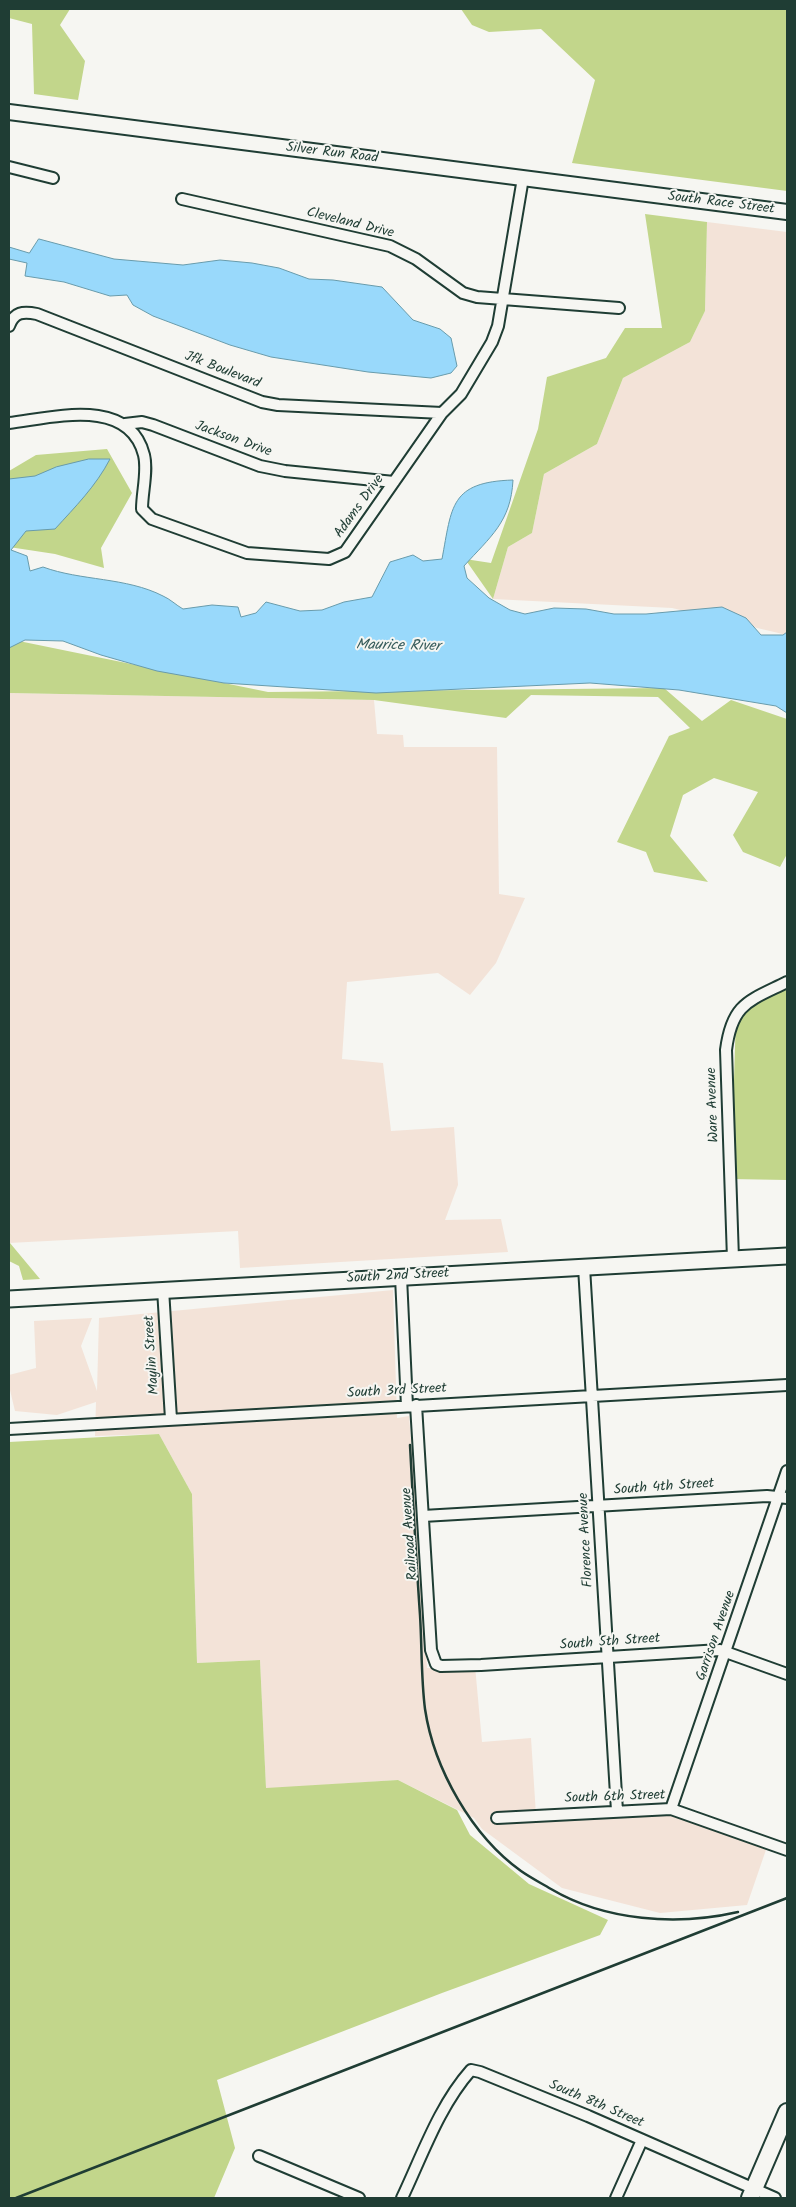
<!DOCTYPE html>
<style>
body{margin:0}
#map{position:relative;width:796px;height:2207px;overflow:hidden;background:#f6f6f2;font-family:Kalam,sans-serif}
canvas{display:block}
.frame{position:absolute;inset:0;border:10px solid #1f3d34;pointer-events:none}
</style>
<div id="map">
<canvas width="796" height="2207"></canvas>
<div class="frame"></div>
</div>
<script>
const context = document.querySelector('canvas').getContext('2d');
context.lineJoin = 'round';
function paint(path, color) {
  context.fillStyle = color;
  context.fill(path, 'evenodd');
}
function strokePath(path, color, width, dash) {
  context.strokeStyle = color;
  context.lineWidth = width;
  context.lineCap = dash ? 'butt' : 'round';
  context.setLineDash(dash || []);
  context.stroke(path);
}
function drawText(font, color, halo, rows, align = 'center') {
  context.font = font + ' Kalam,sans-serif';
  context.lineWidth = 4;
  context.setLineDash([]);
  context.textBaseline = 'middle';
  context.strokeStyle = halo;
  context.fillStyle = color;
  for (const [text, x, y, turn = 0] of rows) {
    context.save();
    context.translate(x, y);
    context.rotate((+turn || 0) * Math.PI / 180);
    context.textAlign = isNaN(turn) ? turn : align;
    if (halo) context.strokeText(text, 0, 0);
    context.fillText(text, 0, 0);
    context.restore();
  }
}
const built = new Path2D(`
 M707,222L787,232V635L672,608L493,599L508,547L532,533L544,474L597,444L623,378L690,342L705,311Z
 M9,693L374,700L377,734L403,735L404,747H497L499,894L525,898L496,963L470,995L438,973L347,982L342,1059L383,1063L391,1131L454,1127L458,1185L445,1220L501,1219L508,1252L240,1268L238,1231L9,1243Z
 M393,1290L397,1418L409,1416L420,1552L427,1668L475,1666L482,1742L531,1738L536,1815L671,1807L769,1841L747,1905L660,1913L562,1888L482,1829L474,1818L398,1780L266,1789L260,1660L197,1663L192,1494L159,1434L95,1436L96,1402L57,1415L15,1411L9,1386V1375L36,1368L34,1321L92,1318L81,1346L97,1391L99,1318Z`);
const green = new Path2D(`
 M9,9H70L60,25L85,61L78,100L34,94L32,24L9,18Z
 M461,9H787V191L572,163L595,80L541,29L489,32L472,25Z
 M645,214L707,222L705,311L690,342L623,378L597,444L544,474L532,533L508,547L493,599L465,559L491,563L538,429L547,377L606,358L625,328H662Z
 M107,449L132,493L101,548L104,568L55,554L9,547V471L36,455Z
 M9,639L268,692L664,688L702,721L731,700L787,719V854L780,867L743,852L733,835L758,792L714,778L683,795L670,836L708,882L654,872L646,852L617,842L669,736L690,728L658,697L531,695L506,718L374,700L9,693Z
 M787,979V1180L731,1179L736,1014Z
 M9,1243H10L40,1279L23,1280L19,1266L9,1261Z
 M159,1434L192,1494L197,1663L260,1660L266,1788L398,1780L457,1810L470,1835L529,1884L608,1920L600,1935L442,1993L217,2080L235,2148L214,2198H9V1442Z`);
const water = new Path2D(`
 M39,239L114,259L183,265L220,260L252,263L279,268L309,279L333,280L382,287L413,320L440,329L451,338L457,366L451,373L431,378L368,372L271,357L230,345L153,316L133,305L127,295L110,296L64,282L25,276L27,263L9,259V247L29,253Z
 M89,459H110C96,486 75,507 55,529L26,531L11,550L27,556L30,571L43,567C81,581 126,577 163,596C170,599 176,605 183,609L212,605L238,607L241,617L256,613L266,602L300,611L322,610L344,602L372,597L390,562L413,555L423,561L442,559C452,506 450,482 513,480C511,522 490,537 464,566L467,578L489,598L510,610L525,614L554,608L586,609L614,614H646L722,607L746,618L761,635H783L787,632V713L776,706L679,690L590,683L376,693L224,683L157,671L101,655L63,641L25,640L9,648V479L35,476L56,467Z`);
const minor = new Path2D(`
 M9,167L53,178
 M182,199L390,246L416,259L463,293L477,297L619,308
 M9,326C14,312 23,311 37,314L262,402L278,405L442,413
 M9,423C52,418 129,396 144,455C148,471 142,492 142,509L152,519L247,553L329,559L345,552L442,413L461,394L492,342L498,326L523,178
 M125,424L142,422L153,425L260,466L285,471L394,482
 M733,1259L726,1050C732,1003 749,1001 787,982
 M584,1267L617,1811
 M401,1277L407,1406
 M163,1289L171,1419
 M416,1405L431,1650L436,1664L441,1666L481,1665L720,1650L787,1674
 M9,1429L787,1385
 M423,1516L767,1496L787,1498
 M671,1809L787,1471
 M497,1818L671,1809L787,1850
 M259,2156L359,2198
 M402,2198C422,2156 439,2106 471,2070L480,2072L588,2116L775,2198
 M616,2198L642,2140`);
const secondary = new Path2D(`
 M9,112L787,212`);
const primary = new Path2D(`
 M9,1299L787,1256`);
const trunk = new Path2D(`
 M750,2198L787,2112`);
const rail = new Path2D(`
 M410,1445C413,1501 416,1558 420,1615C422,1646 421,1678 425,1709C434,1769 472,1836 521,1871C531,1878 541,1883 551,1889C605,1921 677,1926 738,1912
 M16,2198L787,1898`);
const streetNames = [
 ["Silver Run Road",332,154,7],
 ["South Race Street",721,204,7],
 ["Cleveland Drive",350,224,14],
 ["Jfk Boulevard",222,371,21],
 ["Jackson Drive",233,440,20],
 ["Adams Drive",360,507,-54],
 ["Ware Avenue",714,1105,-92],
 ["South 2nd Street",398,1277,-3],
 ["Maylin Street",153,1355,-94],
 ["South 3rd Street",397,1392,-3],
 ["South 4th Street",664,1488,-4],
 ["Railroad Avenue",411,1534,-94],
 ["Florence Avenue",587,1540,-93],
 ["Garrison Avenue",717,1636,-71],
 ["South 5th Street",610,1643,-4],
 ["South 6th Street",615,1798,-2],
 ["South 8th Street",596,2105,23]
];
const waterNames = [
 ["Maurice River",398,647,1]
];
paint(built, '#f3e3d8');
paint(green, '#c2d68b');
paint(water, '#99d9fb');
strokePath(water, '#689bab', 1);
strokePath(minor, '#1f3d34', 14);
strokePath(secondary, '#1f3d34', 18);
strokePath(primary, '#1f3d34', 19);
strokePath(trunk, '#1f3d34', 20);
strokePath(minor, '#f6f6f2', 10);
strokePath(secondary, '#f6f6f2', 14);
strokePath(primary, '#f6f6f2', 15);
strokePath(trunk, '#f6f6f2', 16);
strokePath(rail, '#1f3d34', 2.5);
drawText('14px', '#1f3d34', '#f6f6f2', streetNames);
drawText('italic 15px', '#375c5c', '#f6f6f2', waterNames);
</script>
